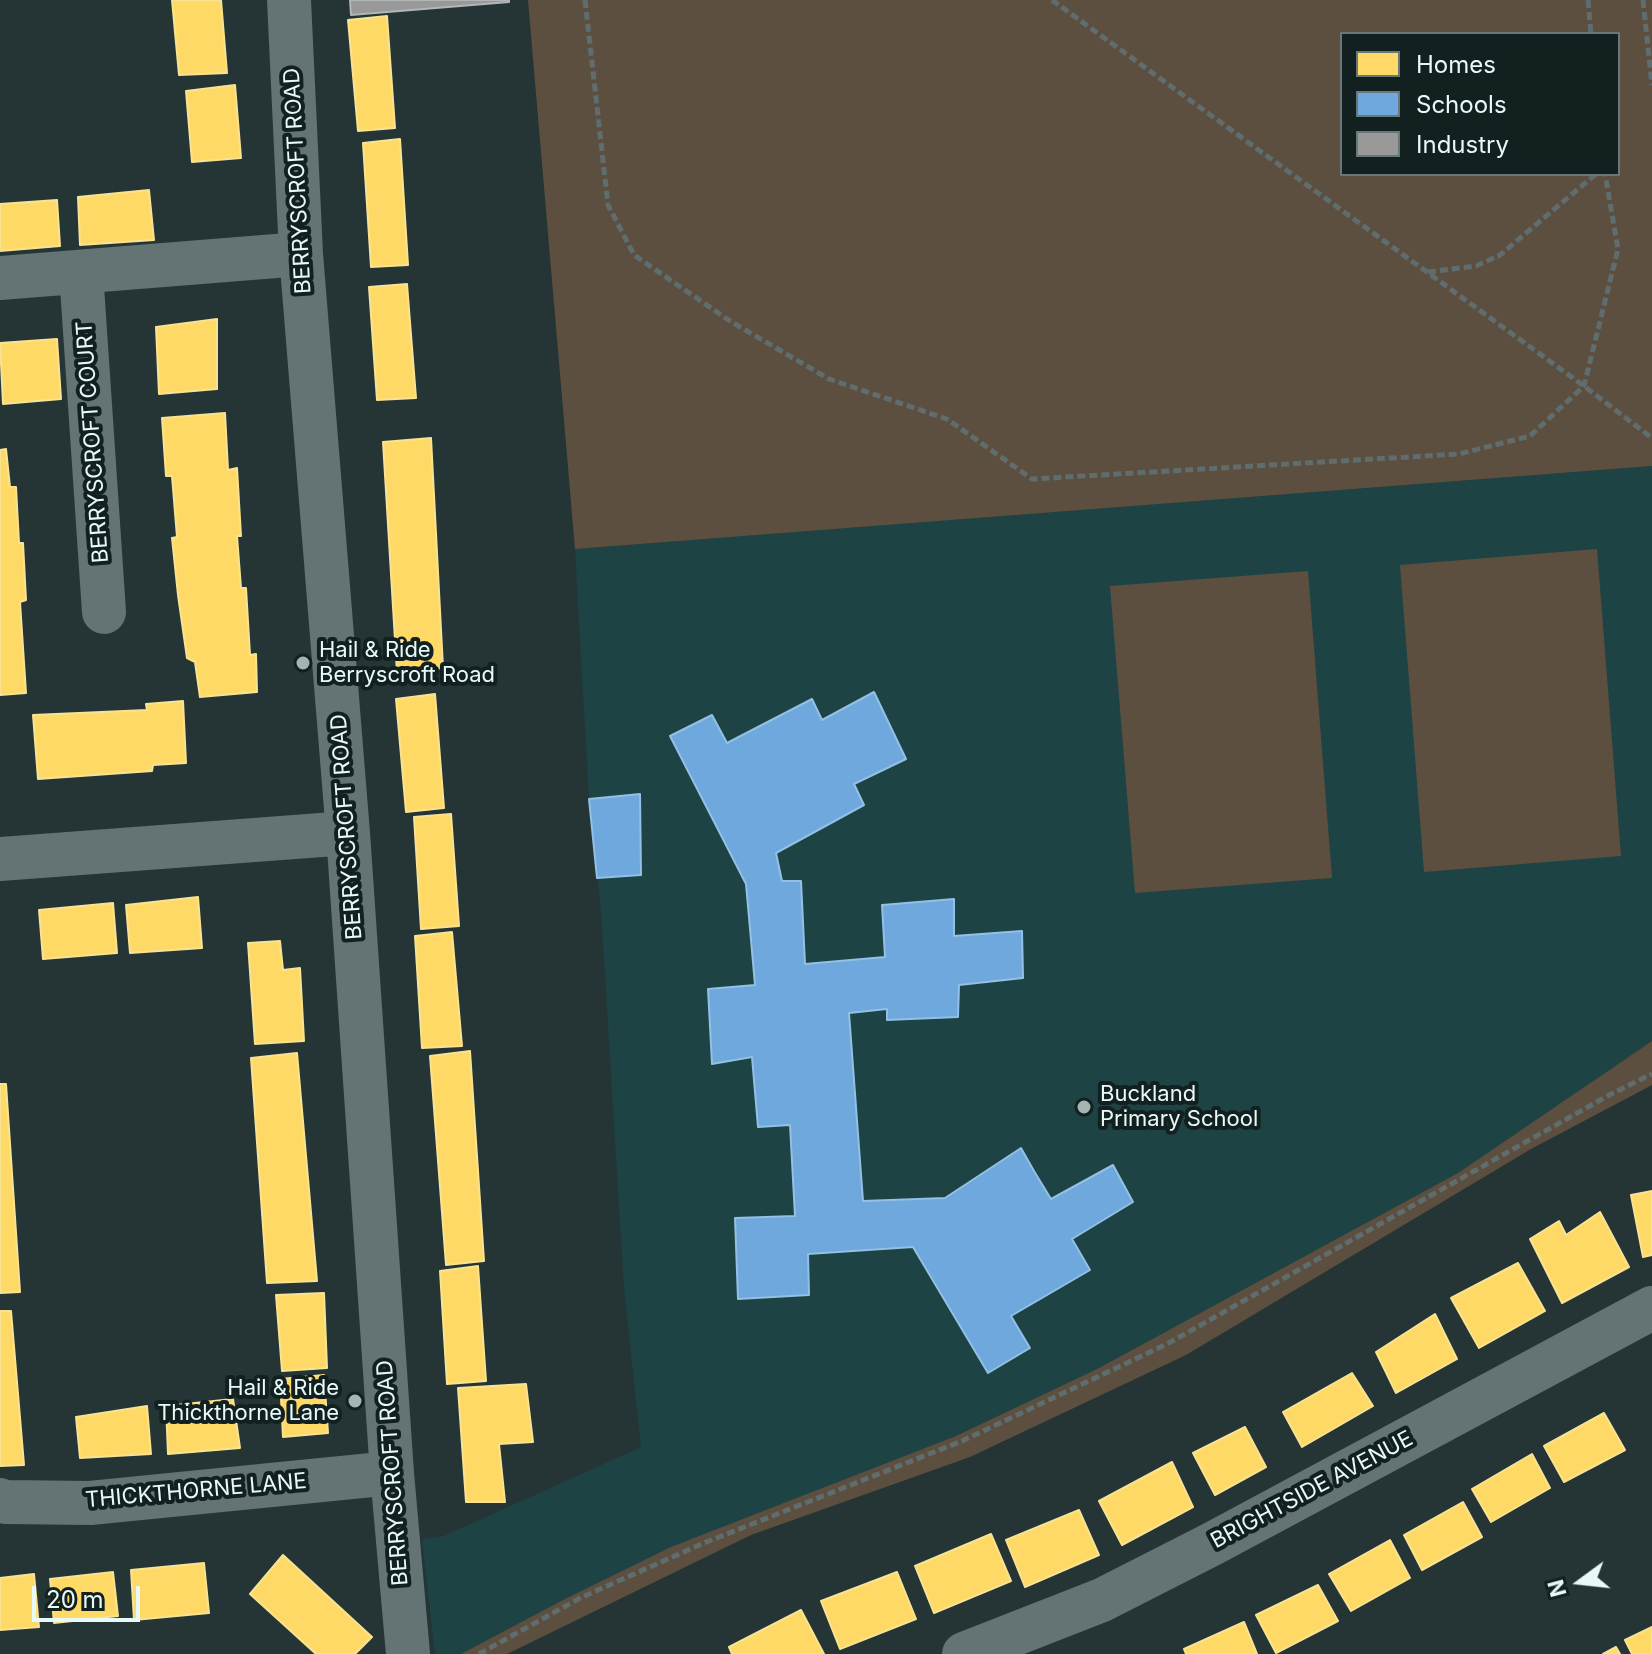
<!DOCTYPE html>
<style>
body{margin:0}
#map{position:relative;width:1652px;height:1654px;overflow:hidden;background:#253536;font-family:Inter,sans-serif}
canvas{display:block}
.legend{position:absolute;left:1340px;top:32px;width:280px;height:144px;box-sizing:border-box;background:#132020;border:2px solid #687777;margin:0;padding:10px 14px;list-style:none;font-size:24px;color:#e8f9f9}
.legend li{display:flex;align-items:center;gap:16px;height:40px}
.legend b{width:40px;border:2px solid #687777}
.north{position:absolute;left:1540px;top:1542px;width:80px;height:80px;-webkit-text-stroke:6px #132020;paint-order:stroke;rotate:255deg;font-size:22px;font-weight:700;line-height:32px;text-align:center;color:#e8f9f9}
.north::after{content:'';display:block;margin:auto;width:28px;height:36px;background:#e8f9f9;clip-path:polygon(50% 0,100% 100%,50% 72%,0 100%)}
.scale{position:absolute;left:32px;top:1586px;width:108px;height:36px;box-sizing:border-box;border:4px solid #e8f9f9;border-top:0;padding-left:10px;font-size:24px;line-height:28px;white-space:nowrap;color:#e8f9f9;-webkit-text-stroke:6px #132020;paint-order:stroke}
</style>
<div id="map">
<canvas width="1652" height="1654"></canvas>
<ul class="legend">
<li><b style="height:22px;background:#ffd966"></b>Homes</li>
<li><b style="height:22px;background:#6fa8dc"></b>Schools</li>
<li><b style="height:22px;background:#999"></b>Industry</li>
</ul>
<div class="north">N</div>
<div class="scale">20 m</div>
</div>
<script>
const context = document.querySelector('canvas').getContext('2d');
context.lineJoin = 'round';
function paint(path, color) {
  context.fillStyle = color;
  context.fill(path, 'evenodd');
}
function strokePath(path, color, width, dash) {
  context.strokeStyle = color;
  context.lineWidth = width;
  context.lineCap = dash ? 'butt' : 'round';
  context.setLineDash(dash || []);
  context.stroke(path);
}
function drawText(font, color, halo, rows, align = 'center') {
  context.font = font + ' Inter,sans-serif';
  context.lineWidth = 8;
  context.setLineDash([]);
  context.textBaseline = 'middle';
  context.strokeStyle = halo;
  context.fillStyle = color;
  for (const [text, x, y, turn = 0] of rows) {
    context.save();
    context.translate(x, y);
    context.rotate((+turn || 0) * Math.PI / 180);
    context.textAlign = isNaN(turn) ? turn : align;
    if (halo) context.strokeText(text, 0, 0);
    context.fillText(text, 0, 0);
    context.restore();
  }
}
const built = new Path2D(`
 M1652,466V1041L1458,1173L1099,1368L956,1436L824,1488L561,1601L461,1654H435L422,1539L444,1536L641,1447L624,1287L601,910L589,799L575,549Z`);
const green = new Path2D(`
 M528,0H1652V466L575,549ZM1342,34H1618V174H1342Z
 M1597,549L1621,856L1424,872L1400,565Z
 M1308,571L1332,878L1135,893L1110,586Z
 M1652,1041V1085L1531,1149L1186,1355L970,1457L751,1535L507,1654H461L561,1601L671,1547L956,1436L1099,1368L1458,1173Z`);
const homes = new Path2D(`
 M172,0H221L227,73L179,75Z
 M387,16L395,128L358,131L348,20Z
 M235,85L241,158L192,162L186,91Z
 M400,139L408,265L371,267L363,143Z
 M149,190L154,240L80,245L78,197Z
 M57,200L60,246L0,251V204Z
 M407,284L416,398L377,400L369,287Z
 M217,319V389L159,394L156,327Z
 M57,339L61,399L3,404L0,343Z
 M225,413L228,470L237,468L241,536H237L241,588H246L250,655L256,654L257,692L200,697L195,662L187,658L178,595L172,538L177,537L172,476H166L162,418Z
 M431,438L443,668L397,673L383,442Z
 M6,449L10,487H16L19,543H23L26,600L20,602L26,693L0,695V450Z
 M435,694L444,808L406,812L396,699Z
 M183,701L186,763L153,765L152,771L38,779L33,715L147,710L146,704Z
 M451,814L459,926L421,929L414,817Z
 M198,897L202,948L130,953L126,905Z
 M113,903L117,953L43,959L39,910Z
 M452,932L462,1046L422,1048L415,936Z
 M280,941L283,970L300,968L304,1041L255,1044L248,943Z
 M470,1051L484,1261L446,1265L430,1056Z
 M297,1053L317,1281L267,1283L251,1058Z
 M0,1084H6L20,1292L0,1293Z
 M1652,1191V1255L1643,1257L1631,1195Z
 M1600,1212L1629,1267L1562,1303L1530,1239L1559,1221L1566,1235Z
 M1518,1263L1545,1311L1479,1348L1451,1298Z
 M478,1266L486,1381L447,1384L440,1271Z
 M324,1293L327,1368L282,1371L276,1295Z
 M0,1311H11L24,1465L0,1466Z
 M1435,1314L1457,1359L1396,1393L1376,1352Z
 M1352,1373L1373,1406L1302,1447L1283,1412Z
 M324,1375L328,1433L283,1437L280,1379Z
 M526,1384L533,1442L499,1444L505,1502H466L458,1388Z
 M233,1399L240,1448L168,1454L166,1406Z
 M147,1406L151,1454L80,1458L76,1417Z
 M1604,1413L1625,1450L1564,1482L1544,1446Z
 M1245,1427L1266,1467L1215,1495L1193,1453Z
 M1532,1454L1550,1488L1491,1522L1472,1489Z
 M1172,1462L1193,1507L1122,1545L1099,1501Z
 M1463,1502L1482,1537L1422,1570L1404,1535Z
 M1079,1510L1099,1555L1025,1587L1006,1540Z
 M991,1534L1011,1581L934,1613L915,1566Z
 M1390,1540L1410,1578L1351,1611L1329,1574Z
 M283,1555L372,1637L355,1654H316L250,1594Z
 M204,1563L209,1613L134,1620L131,1570Z
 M113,1572L118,1616L54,1623L50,1579Z
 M897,1572L916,1619L840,1649L821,1601Z
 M34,1574L39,1627L0,1630V1578Z
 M1318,1585L1338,1621L1276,1653L1256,1615Z
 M801,1610L824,1654H732L729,1647Z
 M1244,1622L1257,1654H1186L1184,1649Z
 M1652,1627V1654H1632L1625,1640Z
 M1616,1647L1620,1654H1603Z`);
const schools = new Path2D(`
 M874,692L906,759L854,784L864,805L776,853L782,881H801L805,964L885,957L882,905L954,899V936L1022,931L1023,978L959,985L958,1017L887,1020V1009L849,1013L863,1201L945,1198L1021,1148L1034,1171L1051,1199L1113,1165L1133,1202L1072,1239L1090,1270L1011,1316L1030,1348L988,1373L913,1247L808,1254L809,1295L738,1299L735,1218L795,1216L790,1125L758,1127L752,1057L712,1064L708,989L755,985L746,884L670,736L712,715L727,743L812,699L822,720Z
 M640,794L641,875L597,878L589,799Z`);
const industry = new Path2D(`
 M350,0H509V2L351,15Z`);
const path = new Path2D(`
 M585,0L608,205L634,255L730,321L829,379L947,419L1032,479L1459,454L1530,436L1584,386L1618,249L1605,174
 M1052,0L1584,386L1652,438
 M1588,0L1591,34
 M1643,0L1652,85
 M1428,272L1476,266L1500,255L1596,174
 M479,1654L580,1598L704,1543L962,1441L1167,1344L1611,1094L1652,1074`);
const minor = new Path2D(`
 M289,0L301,254L348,833L392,1473L408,1654
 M81,272L104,612
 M0,278L301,254
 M0,859L348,833
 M0,1500L6,1502L90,1503L392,1473
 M964,1654L1102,1600L1212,1544L1652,1308`);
const markers = [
 [303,663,8,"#a4b4b5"],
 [1084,1107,8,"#a4b4b5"],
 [355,1401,8,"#a4b4b5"]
];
const streetNames = [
 ["BERRYSCROFT ROAD",298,181,-93],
 ["BERRYSCROFT COURT",93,442,-94],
 ["BERRYSCROFT ROAD",347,827,-94],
 ["BERRYSCROFT ROAD",393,1473,-94],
 ["BRIGHTSIDE AVENUE",1312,1490,-28],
 ["THICKTHORNE LANE",196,1491,-5]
];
const poiNames = [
 ["Hail & Ride",319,650],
 ["Berryscroft Road",319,675],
 ["Buckland",1100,1094],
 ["Primary School",1100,1119],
 ["Hail & Ride",339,1388,"right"],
 ["Thickthorne Lane",339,1413,"right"]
];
paint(built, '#1d4345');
paint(green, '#5c4f3f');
paint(homes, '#ffd966');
strokePath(homes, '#f8e392', 2);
paint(schools, '#6fa8dc');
strokePath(schools, '#93c0e5', 2);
paint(industry, '#999');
strokePath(industry, '#b1b6b6', 2);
strokePath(path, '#606d6e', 5, [8, 4]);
strokePath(minor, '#647374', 44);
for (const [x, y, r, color] of markers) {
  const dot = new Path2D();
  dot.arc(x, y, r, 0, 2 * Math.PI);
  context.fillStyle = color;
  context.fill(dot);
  strokePath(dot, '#132020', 3);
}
drawText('22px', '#e8f9f9', '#132020', streetNames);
drawText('22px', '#e8f9f9', '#132020', poiNames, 'left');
</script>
